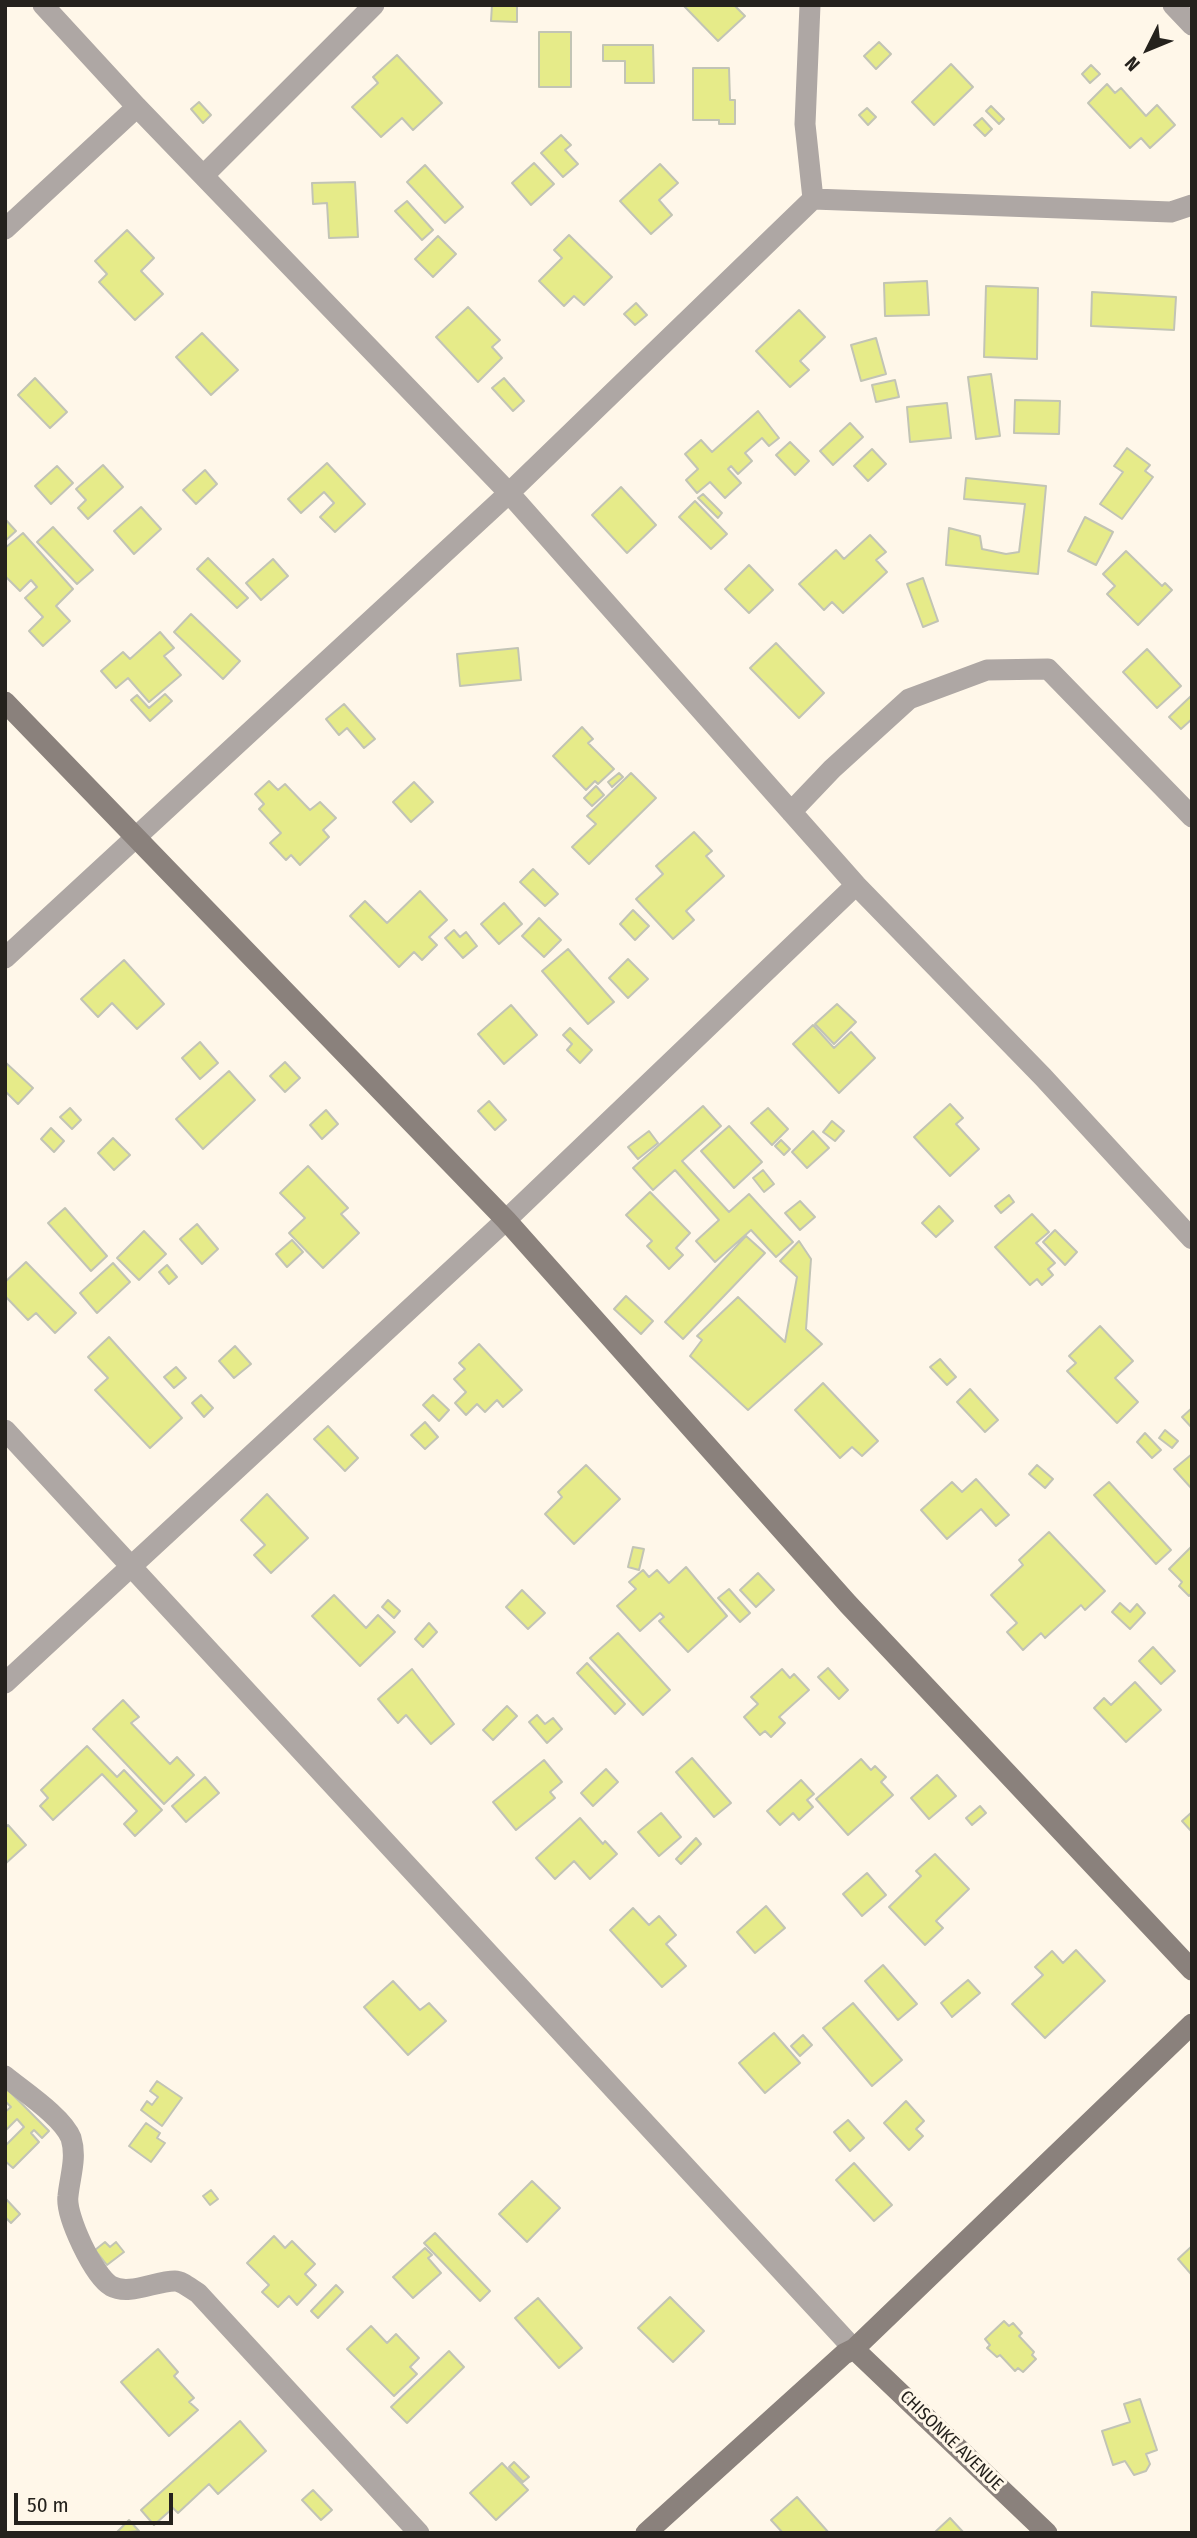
<!DOCTYPE html>
<style>
body{margin:0}
#map{position:relative;width:1197px;height:2538px;overflow:hidden;background:#fff7e9;font-family:"Fira Sans Condensed",sans-serif}
canvas{display:block}
.frame{position:absolute;inset:0;border:7px solid #25221d;pointer-events:none}
.north{position:absolute;left:1113px;top:14px;width:70px;height:70px;-webkit-text-stroke:5px #fff7e9;paint-order:stroke;rotate:227deg;font-size:19px;font-weight:700;line-height:28px;text-align:center;color:#25221d}
.north::after{content:'';display:block;margin:auto;width:24px;height:32px;background:#25221d;clip-path:polygon(50% 0,100% 100%,50% 72%,0 100%)}
.scale{position:absolute;left:14px;top:2493px;width:159px;height:32px;box-sizing:border-box;border:4px solid #25221d;border-top:0;padding-left:9px;font-size:21px;line-height:24px;white-space:nowrap;color:#25221d;-webkit-text-stroke:5px #fff7e9;paint-order:stroke}
</style>
<div id="map">
<canvas width="1197" height="2538"></canvas>
<div class="frame"></div>
<div class="north">N</div>
<div class="scale">50 m</div>
</div>
<script>
const context = document.querySelector('canvas').getContext('2d');
context.lineJoin = 'round';
function paint(path, color) {
  context.fillStyle = color;
  context.fill(path, 'evenodd');
}
function strokePath(path, color, width, dash) {
  context.strokeStyle = color;
  context.lineWidth = width;
  context.lineCap = dash ? 'butt' : 'round';
  context.setLineDash(dash || []);
  context.stroke(path);
}
function drawText(font, color, halo, rows, align = 'center') {
  context.font = font + ' "Fira Sans Condensed",sans-serif';
  context.lineWidth = 6;
  context.setLineDash([]);
  context.textBaseline = 'middle';
  context.strokeStyle = halo;
  context.fillStyle = color;
  for (const [text, x, y, turn = 0] of rows) {
    context.save();
    context.translate(x, y);
    context.rotate((+turn || 0) * Math.PI / 180);
    context.textAlign = isNaN(turn) ? turn : align;
    if (halo) context.strokeText(text, 0, 0);
    context.fillText(text, 0, 0);
    context.restore();
  }
}
const building = new Path2D(`
 M492,5H517V22L491,21Z
 M683,5H734L745,16L718,41Z
 M539,32H571V87H539Z
 M879,42L891,54L876,69L864,56Z
 M603,45H653L654,83H625V61H603Z
 M397,55L442,103L413,130L402,118L381,137L352,107L378,83L373,77Z
 M951,64L973,87L934,125L912,102Z
 M1091,65L1100,74L1090,83L1082,74Z
 M693,68H729L730,100H735V124H719V120H693Z
 M1107,84L1115,93L1121,88L1146,116L1157,105L1175,125L1150,148L1141,138L1130,148L1088,103Z
 M199,102L211,115L203,123L191,109Z
 M991,106L1004,119L999,124L986,111Z
 M867,108L876,117L868,125L859,115Z
 M982,118L992,129L985,136L974,125Z
 M561,135L571,145L565,150L578,164L563,177L541,153Z
 M534,163L554,184L531,205L512,183Z
 M660,164L678,183L659,200L672,215L651,234L620,201Z
 M425,165L463,207L445,223L407,182Z
 M355,182L358,237L329,238L327,203L313,204L312,183Z
 M407,201L433,230L422,240L395,211Z
 M127,230L154,258L141,271L163,294L135,320L99,282L107,274L95,261Z
 M569,235L612,277L584,305L574,296L564,306L539,281L562,258L554,250Z
 M438,236L456,254L433,277L415,259Z
 M927,281L929,315L885,316L884,283Z
 M986,286L1038,288L1037,359L984,357Z
 M1092,292L1176,297L1174,330L1091,326Z
 M636,303L647,315L635,325L624,314Z
 M468,307L500,340L492,347L502,358L478,382L436,337Z
 M799,310L825,337L800,361L809,370L790,387L756,351Z
 M202,333L238,370L211,395L176,357Z
 M876,338L886,374L861,381L851,345Z
 M991,374L1000,436L976,439L968,377Z
 M35,378L67,412L50,428L18,395Z
 M504,378L524,401L513,411L492,388Z
 M895,380L899,397L876,402L872,385Z
 M1015,400L1060,401L1059,434L1014,433Z
 M947,403L951,438L910,442L907,407Z
 M758,411L779,438L769,446L762,438L745,453L752,461L738,474L731,466L728,469L741,483L725,498L710,482L697,493L686,480L698,469L685,454L701,440L712,452Z
 M850,423L863,437L833,465L820,451Z
 M790,442L809,461L795,475L776,455Z
 M1127,448L1150,465L1145,471L1153,477L1122,519L1100,504L1123,472L1114,466Z
 M872,449L886,464L868,481L854,466Z
 M327,463L365,504L335,532L320,517L334,503L324,492L301,513L288,499Z
 M103,465L123,487L88,519L78,508L86,500L76,489Z
 M57,466L73,483L51,504L35,486Z
 M205,470L217,484L196,504L183,490Z
 M966,478L1046,486L1038,574L946,565L949,528L980,536L982,549L1006,554L1019,552L1025,504L964,499Z
 M621,487L656,525L627,553L592,515Z
 M703,494L722,513L718,518L698,498Z
 M695,501L727,534L711,549L679,517Z
 M141,507L161,529L134,554L114,531Z
 M1085,517L1113,532L1096,565L1068,551Z
 M5,519L16,531L5,541Z
 M53,527L93,570L77,584L37,542Z
 M23,533L73,589L56,606L70,621L43,646L29,631L43,617L25,598L37,587L31,580L20,591L5,576V548Z
 M870,535L886,552L876,560L887,572L843,613L832,602L824,610L799,584L836,550L844,559Z
 M1126,551L1162,586L1165,583L1172,590L1138,625L1107,594L1115,586L1103,574Z
 M208,558L248,598L237,608L197,569Z
 M273,559L288,576L261,600L246,583Z
 M749,565L773,590L749,613L725,589Z
 M923,578L938,621L923,627L907,584Z
 M191,614L240,661L223,679L174,632Z
 M160,632L174,648L164,656L181,675L149,702L128,678L116,688L101,671L123,652L130,659Z
 M776,643L824,693L799,718L750,668Z
 M518,648L521,680L460,686L457,654Z
 M1147,649L1181,686L1157,708L1123,672Z
 M165,694L172,701L150,721L131,700L137,695L149,708Z
 M1191,696L1192,719L1181,729L1169,717Z
 M344,704L375,739L364,748L347,728L339,735L326,719Z
 M582,727L593,739L588,743L614,769L598,784L595,781L586,790L553,756Z
 M619,773L623,777L612,787L608,782Z
 M631,773L656,798L589,864L572,847L596,824L587,816Z
 M269,781L278,790L285,784L310,810L320,802L336,818L323,830L329,837L300,865L291,855L286,860L270,843L281,833L259,809L264,804L255,794Z
 M414,782L433,802L411,822L393,802Z
 M596,786L604,795L592,806L584,798Z
 M694,832L712,851L706,856L724,876L686,911L694,920L673,939L636,899L663,874L656,866Z
 M533,869L558,894L545,906L520,882Z
 M420,891L447,920L429,937L437,945L422,960L414,952L399,967L350,916L365,901L387,923Z
 M504,903L522,924L499,944L481,924Z
 M633,910L649,926L635,940L620,924Z
 M539,918L561,940L544,957L522,936Z
 M454,930L460,937L466,932L477,946L463,958L445,938Z
 M568,949L614,1002L588,1024L542,971Z
 M628,959L648,979L628,998L609,978Z
 M124,960L164,1004L137,1029L112,1003L98,1017L81,999Z
 M837,1004L856,1022L834,1044L815,1024Z
 M511,1005L537,1035L504,1064L478,1034Z
 M813,1025L834,1048L851,1032L875,1058L839,1093L793,1044Z
 M570,1028L592,1050L580,1063L567,1050L572,1044L563,1035Z
 M200,1042L218,1063L200,1079L182,1058Z
 M5,1062L33,1088L18,1104L5,1091Z
 M285,1062L300,1078L285,1092L270,1076Z
 M229,1071L255,1100L203,1149L176,1119Z
 M489,1101L506,1120L495,1130L478,1111Z
 M950,1104L963,1118L956,1124L979,1149L950,1176L914,1137Z
 M703,1106L721,1126L682,1161L729,1212L749,1194L793,1242L776,1257L751,1230L715,1262L696,1241L719,1220L675,1170L653,1190L633,1168Z
 M70,1108L81,1120L72,1129L60,1117Z
 M768,1108L788,1129L772,1145L751,1123Z
 M326,1110L338,1124L322,1139L310,1125Z
 M832,1121L844,1131L835,1141L823,1132Z
 M729,1126L762,1162L734,1188L701,1151Z
 M51,1128L64,1141L54,1152L41,1139Z
 M649,1131L658,1143L638,1159L628,1147Z
 M813,1131L829,1148L807,1168L792,1152Z
 M113,1138L130,1155L114,1170L98,1153Z
 M781,1140L790,1149L784,1155L775,1146Z
 M308,1166L348,1208L341,1214L359,1233L323,1268L289,1233L305,1218L280,1193Z
 M763,1170L774,1184L764,1192L753,1178Z
 M650,1192L690,1233L676,1248L683,1255L669,1269L647,1246L652,1241L626,1215Z
 M1009,1195L1014,1202L1001,1213L995,1206Z
 M800,1201L815,1217L800,1230L785,1213Z
 M939,1206L953,1221L936,1237L922,1223Z
 M65,1208L107,1256L91,1271L48,1223Z
 M1032,1214L1049,1232L1036,1243L1055,1263L1048,1269L1053,1275L1042,1285L1037,1279L1030,1285L995,1247Z
 M197,1224L218,1249L202,1264L180,1239Z
 M1055,1230L1077,1252L1065,1265L1043,1242Z
 M144,1231L166,1254L139,1280L117,1258Z
 M746,1236L765,1253L683,1339L665,1322Z
 M292,1240L303,1252L287,1267L276,1254Z
 M799,1241L811,1259L806,1329L822,1344L748,1410L690,1356L702,1340L697,1336L738,1297L785,1342L797,1277L780,1261Z
 M26,1262L76,1313L55,1333L36,1313L28,1320L5,1296V1282Z
 M113,1263L130,1282L97,1313L80,1293Z
 M167,1265L177,1277L169,1284L159,1272Z
 M626,1296L653,1321L641,1334L614,1309Z
 M1100,1326L1133,1361L1115,1378L1138,1402L1117,1423L1067,1371L1076,1363L1069,1356Z
 M109,1337L182,1418L150,1448L95,1390L108,1378L88,1357Z
 M479,1344L522,1390L503,1407L497,1400L485,1412L477,1404L466,1415L455,1403L466,1392L454,1379L465,1369L459,1363Z
 M235,1346L251,1364L234,1378L219,1361Z
 M940,1359L956,1377L947,1385L930,1367Z
 M176,1367L186,1378L174,1388L164,1377Z
 M823,1383L878,1441L862,1456L852,1447L840,1458L795,1410Z
 M970,1389L998,1420L985,1432L957,1402Z
 M201,1395L213,1408L204,1417L192,1403Z
 M433,1395L449,1410L439,1421L423,1405Z
 M1192,1408V1428L1182,1417Z
 M425,1422L438,1437L425,1449L411,1435Z
 M328,1426L358,1458L345,1471L314,1439Z
 M1165,1430L1178,1441L1172,1448L1159,1438Z
 M1145,1433L1161,1450L1152,1458L1137,1442Z
 M1192,1454V1489L1174,1469Z
 M586,1465L620,1499L574,1544L545,1514L562,1497L558,1492Z
 M1037,1465L1053,1479L1045,1488L1029,1474Z
 M976,1479L1009,1515L996,1526L981,1509L947,1539L921,1510L952,1482L962,1492Z
 M1109,1482L1171,1550L1156,1564L1094,1495Z
 M267,1494L308,1538L271,1573L254,1555L265,1545L241,1520Z
 M1049,1532L1105,1591L1085,1610L1081,1605L1045,1638L1041,1633L1023,1650L1007,1632L1017,1623L991,1595L1023,1565L1019,1560Z
 M1192,1546V1593L1189,1596L1179,1586L1182,1582L1169,1569Z
 M633,1547L644,1549L639,1570L628,1567Z
 M686,1567L727,1616L688,1652L659,1621L664,1617L660,1613L640,1631L617,1606L636,1589L629,1582L643,1570L649,1577L657,1570L669,1583Z
 M758,1573L774,1590L756,1607L740,1590Z
 M729,1589L750,1613L740,1622L718,1598Z
 M522,1590L545,1613L528,1629L506,1607Z
 M334,1595L366,1628L378,1615L395,1632L360,1666L312,1616Z
 M388,1600L400,1611L394,1618L382,1607Z
 M1120,1603L1130,1612L1137,1604L1145,1613L1130,1629L1112,1612Z
 M429,1623L437,1632L423,1647L415,1639Z
 M618,1633L670,1690L643,1715L590,1658Z
 M1153,1647L1175,1671L1161,1684L1139,1661Z
 M587,1663L625,1704L615,1714L577,1673Z
 M828,1668L848,1690L839,1699L818,1677Z
 M412,1669L454,1724L431,1744L406,1715L398,1723L378,1699Z
 M782,1669L790,1678L794,1674L809,1690L779,1717L785,1723L771,1737L765,1731L760,1735L744,1717L758,1704L751,1697Z
 M1135,1682L1161,1710L1126,1742L1094,1708L1104,1698L1111,1705Z
 M123,1700L139,1717L131,1723L170,1764L177,1757L194,1775L164,1804L93,1729Z
 M507,1706L517,1716L493,1740L483,1730Z
 M537,1715L545,1724L553,1718L562,1729L547,1743L529,1722Z
 M87,1746L117,1777L124,1770L162,1810L135,1836L124,1824L137,1811L102,1774L53,1820L40,1806L48,1798L41,1790Z
 M692,1758L731,1803L714,1817L676,1772Z
 M861,1759L871,1770L875,1766L886,1777L881,1782L893,1795L848,1835L816,1799Z
 M544,1760L562,1782L550,1792L555,1798L516,1830L493,1802Z
 M606,1769L618,1782L593,1806L581,1793Z
 M937,1775L956,1796L929,1819L911,1798Z
 M205,1777L219,1793L186,1822L172,1806Z
 M801,1780L814,1794L807,1800L813,1807L799,1820L793,1813L780,1825L767,1811Z
 M980,1806L986,1813L972,1825L966,1818Z
 M1192,1812V1832L1182,1821Z
 M661,1813L681,1837L659,1856L638,1832Z
 M580,1818L603,1844L605,1841L617,1854L590,1879L574,1861L555,1879L536,1858Z
 M8,1825L26,1845L5,1864V1828Z
 M696,1838L701,1844L681,1864L676,1859Z
 M935,1854L969,1889L936,1921L943,1928L925,1945L889,1907L921,1876L916,1871Z
 M867,1873L886,1895L862,1916L843,1894Z
 M766,1906L785,1928L755,1953L737,1932Z
 M633,1908L649,1925L659,1916L676,1935L666,1944L686,1966L662,1987L610,1930Z
 M1076,1950L1105,1981L1045,2038L1012,2004L1043,1975L1035,1967L1052,1951L1063,1963Z
 M883,1965L917,2004L898,2020L865,1981Z
 M968,1980L980,1993L952,2017L941,2003Z
 M393,1981L420,2010L429,2003L446,2021L408,2055L364,2007Z
 M853,2003L902,2060L872,2086L823,2028Z
 M774,2033L800,2063L765,2093L739,2063Z
 M803,2035L812,2045L800,2056L791,2046Z
 M157,2081L182,2098L162,2126L141,2110L147,2101L152,2105L158,2097L150,2091Z
 M5,2087L49,2131L42,2138L34,2130L31,2133L39,2142L13,2168L5,2161V2146L24,2127L17,2119L5,2131V2112L11,2107L5,2101Z
 M906,2101L924,2121L916,2129L923,2136L909,2150L884,2123Z
 M848,2120L864,2138L850,2151L834,2132Z
 M146,2123L160,2133L157,2138L165,2143L151,2162L129,2146Z
 M854,2163L892,2205L874,2221L836,2180Z
 M532,2181L560,2208L527,2242L499,2214Z
 M211,2190L218,2199L210,2205L203,2196Z
 M6,2199L20,2214L11,2223L5,2217Z
 M435,2233L490,2291L480,2301L424,2243Z
 M274,2236L285,2248L292,2241L315,2264L305,2274L316,2285L297,2305L289,2296L278,2307L262,2292L269,2285L247,2263Z
 M105,2242L110,2247L116,2242L124,2252L107,2265L95,2250Z
 M1192,2246V2274H1191L1178,2259Z
 M425,2248L432,2255L428,2258L441,2273L413,2298L393,2277Z
 M336,2285L343,2292L318,2318L311,2311Z
 M670,2297L704,2331L673,2362L638,2328Z
 M538,2298L582,2348L559,2368L515,2318Z
 M1004,2321L1009,2326L1013,2323L1022,2333L1019,2336L1034,2352L1032,2355L1036,2359L1023,2372L1018,2368L1015,2371L1000,2355L997,2357L987,2348L990,2345L985,2339Z
 M371,2326L387,2343L396,2334L419,2358L410,2367L417,2374L394,2396L347,2349Z
 M158,2349L178,2372L174,2376L194,2398L189,2402L198,2410L169,2436L121,2382Z
 M449,2351L464,2367L407,2423L391,2407Z
 M1140,2399L1157,2450L1146,2454L1150,2464L1146,2471L1134,2475L1125,2461L1113,2465L1102,2431L1130,2422L1124,2404Z
 M240,2421L266,2451L218,2494L209,2484L178,2513L173,2508L154,2525L141,2510Z
 M514,2462L529,2477L523,2482L509,2467Z
 M502,2463L528,2490L496,2520L470,2493Z
 M313,2490L332,2510L321,2520L302,2500Z
 M797,2497L829,2533H783L771,2520Z
 M950,2518L964,2533H934Z
 M129,2520L139,2531L116,2533Z`);
const street = new Path2D(`
 M43,5L137,107L509,493L856,885L1043,1077L1192,1239
 M810,5L805,124L813,199
 M1173,5L1192,25
 M204,175L374,5
 M5,229L137,107
 M791,812L832,769L909,699L987,670L1048,669L1192,817
 M5,958L509,493L813,199L1171,212L1192,205
 M5,1430L854,2349
 M5,1683L506,1220L856,885
 M5,2076C23,2091 63,2117 71,2138C77,2158 70,2176 68,2196C65,2216 94,2276 111,2286C129,2296 155,2281 175,2281C182,2281 191,2289 198,2293L419,2533`);
const secondary = new Path2D(`
 M5,702L506,1220L848,1604L1192,1970
 M854,2349L1047,2533
 M646,2533L844,2354L854,2349L1192,2024`);
const streetNames = [
 ["CHISONKE AVENUE",951,2441,44]
];
paint(building, '#e6eb89');
strokePath(building, '#c2c4b5', 2);
strokePath(street, '#aea7a4', 21);
strokePath(secondary, '#8a817c', 21);
drawText('18px', '#25221d', '#fff7e9', streetNames);
</script>
